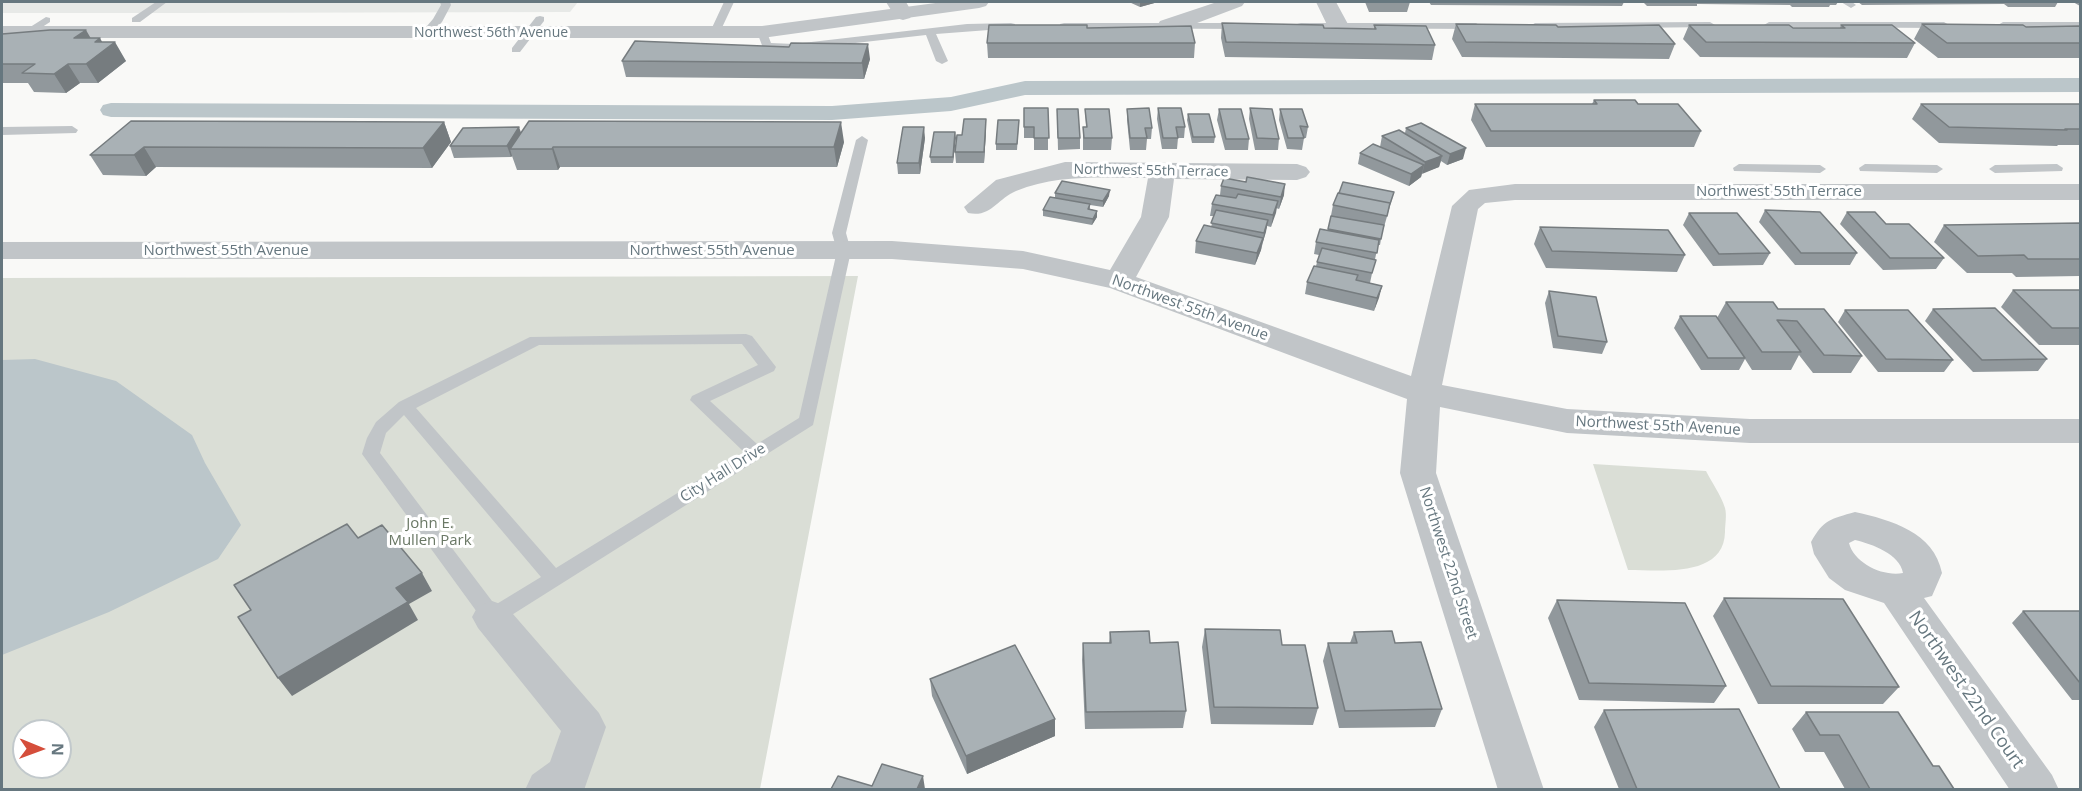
<!DOCTYPE html>
<style>
body{margin:0}
#map{position:relative;width:2082px;height:791px;overflow:hidden;background:#f9f9f7;font-family:"Open Sans",sans-serif}
canvas{display:block}
.frame{position:absolute;inset:0;border:3px solid #66777f;pointer-events:none}
.north{position:absolute;left:12px;top:719px;width:60px;height:60px;box-sizing:border-box;background:#fff;border:2px solid #c2c9cc;border-radius:50%;rotate:91deg;font-size:16px;font-weight:700;line-height:24px;text-align:center;color:#66777f}
.north::after{content:'';display:block;margin:auto;width:21px;height:27px;background:#d54e3b;clip-path:polygon(50% 0,100% 100%,50% 72%,0 100%)}
</style>
<div id="map">
<canvas width="2082" height="791"></canvas>
<div class="frame"></div>
<div class="north">N</div>
</div>
<script>
const context = document.querySelector('canvas').getContext('2d');
context.lineJoin = 'round';
function paint(path, color) {
  context.fillStyle = color;
  context.fill(path, 'evenodd');
}
function strokePath(path, color, width, dash) {
  context.strokeStyle = color;
  context.lineWidth = width;
  context.lineCap = dash ? 'butt' : 'round';
  context.setLineDash(dash || []);
  context.stroke(path);
}
function drawText(font, color, halo, rows, align = 'center') {
  context.font = font + ' "Open Sans",sans-serif';
  context.lineWidth = 6;
  context.setLineDash([]);
  context.textBaseline = 'middle';
  context.strokeStyle = halo;
  context.fillStyle = color;
  for (const [text, x, y, turn = 0] of rows) {
    context.save();
    context.translate(x, y);
    context.rotate((+turn || 0) * Math.PI / 180);
    context.textAlign = isNaN(turn) ? turn : align;
    if (halo) context.strokeText(text, 0, 0);
    context.fillText(text, 0, 0);
    context.restore();
  }
}
const built = new Path2D(`
 M2,2H578L570,12L173,13H2Z`);
const green = new Path2D(`
 M858,276L760,789H2V278ZM24,731H60V767H24Z
 M1593,464L1706,471C1712,483 1721,495 1725,508C1727,515 1725,525 1725,532C1724,578 1661,570 1628,570Z`);
const water = new Path2D(`
 M35,359L116,381L192,435L205,463L241,525L218,559L109,612L2,655V360Z`);
const canal = new Path2D(`
 M2080,78V92L1025,95L951,111L832,120L111,117L103,115L100,110L103,105L111,103L832,106L951,97L1025,81Z`);
const service = new Path2D(`
 M156,2H167L140,22H132V18Z
 M440,2H450L451,5L442,22L430,35H422L421,33L433,19L441,5Z
 M724,2H734L719,34H711L710,32Z
 M1841,2H1852L1856,5L1851,8Z
 M540,16L544,17V21L520,52H512V48L536,17Z
 M46,17L50,18V22L2,53V45Z
 M1710,22L1715,25L1714,27L1535,29L1530,26L1535,23Z
 M1769,22H1944L1949,25L1944,28L1765,27L1764,25Z
 M2003,22H2080V28L1999,27L1998,25Z
 M1011,23L1015,24V28L936,34L948,61L942,64L936,61L926,35L794,50L763,48L757,32L758,30H766L771,43L794,44L967,24Z
 M1064,23H1242L1247,26L1242,29L1060,28V24Z
 M1301,23H1476L1481,26L1476,29L1297,28V24Z
 M72,126L78,130L76,133L2,135V127Z
 M862,136L868,140L846,233L851,251L813,425L499,623L492,625L485,623L362,454L367,438L376,422L399,402L530,337L746,334L752,336L776,367L774,371L710,401L757,444L799,418L837,251L832,233L856,140ZM742,344L758,365L692,396L690,400L744,452L556,568L416,408L539,345ZM404,415L541,577L495,605L380,453L386,433Z
 M1739,164L1820,165L1826,169L1820,173L1734,171L1733,168Z
 M1865,164L1937,165L1943,169L1937,173L1860,171L1859,168Z
 M2057,164L2063,168L2062,171L1995,173L1989,169L1995,165Z`);
const minor = new Path2D(`
 M886,2H906L913,14L910,18L903,20L896,18Z
 M1217,2H1245L1242,6L1176,31L1168,32L1160,31L1157,26L1160,21Z
 M1316,2H1336L1349,26L1346,31L1338,32L1330,31Z
 M1065,162L1297,164L1306,167L1310,172L1306,177L1297,180L1174,179L1169,217L1136,277L1411,376L1452,206L1469,190L1515,184H2080V200H1515L1485,203L1478,209L1442,385L1567,409L1750,419H2080V443H1750L1567,433L1440,407L1436,473L1544,790H1498L1400,473L1407,399L1110,288L1023,269L892,259H2V242L892,241L1023,251L1110,270L1141,217L1148,178C1104,178 1058,174 1016,191C997,199 991,218 968,213L964,207L996,180Z
 M1855,512C1891,520 1934,532 1942,573L1932,596L1924,598L2052,775L2059,790H2010L1884,603L1845,590L1829,578L1814,554L1811,542C1824,519 1831,519 1855,512ZM1855,540C1872,544 1900,554 1903,573C1883,577 1854,563 1849,543Z
 M492,601L506,606L599,713L606,727L584,790H525L532,775L550,762L561,731L478,628L472,617L478,606Z`);
const tertiary = new Path2D(`
 M943,2H989L986,6L979,8L762,38H2V26H762Z`);
const wall = new Path2D(`
 M1129,2H1158L1140,7Z
 M1365,2H1410L1407,12H1369Z
 M1429,2H1624L1622,6L1431,5Z
 M1643,2H1838L1836,5H1830L1829,7H1792L1790,5L1697,4V6H1647Z
 M1858,2H2058L2055,7H2008L2004,4L1862,5Z
 M2073,2H2080V6Z
 M1222,23L1324,28L1374,29V25L1435,45L1432,60L1225,57L1221,38Z
 M1456,24L1558,27L1675,44L1669,59L1462,57L1452,39Z
 M1922,24L2026,27L2080,26V58H1938L1914,39Z
 M1689,25L1793,28H1840L1841,25L1915,43L1907,58L1700,57L1683,39Z
 M1087,28L1195,43L1194,58H988L987,43Z
 M2,34L91,38L102,42L126,61L98,83H80L66,93L34,92L28,83H2Z
 M870,59L864,79L626,77L622,61Z
 M1594,100L1638,104L1701,131L1694,147H1486L1471,120L1475,104H1592Z
 M1921,104H2080V145H2058L2057,146L1939,143L1912,119Z
 M1024,108H1048V150H1034V138H1024Z
 M1158,108L1185,127L1184,138H1178L1177,149H1162L1157,119Z
 M1250,108L1279,139L1278,150H1255L1249,119Z
 M1057,109L1080,138V149L1058,150Z
 M1085,109L1112,138L1111,150H1083V127H1086Z
 M1127,109L1152,128L1151,139H1147L1146,150H1130L1127,120Z
 M1219,109L1249,139L1248,150H1225L1217,120Z
 M1280,109L1308,127L1306,138H1304L1302,150L1287,149L1279,120Z
 M1188,114L1215,137L1214,143H1192L1187,120Z
 M1019,120L1017,150H996V144Z
 M131,121L444,122L451,142L432,168L156,167L146,176L103,175L90,155Z
 M1406,128L1463,159L1447,165L1441,161L1439,167L1422,173L1421,177L1409,186L1358,164L1360,153L1380,147L1382,136L1405,133Z
 M986,130L984,163H956L955,152L962,135Z
 M521,132L844,142L837,167H560L558,170H517L512,156L511,157L454,158L450,146Z
 M955,132L953,163H931L930,157Z
 M925,138L920,174H898L897,163Z
 M1221,186L1284,195L1279,209L1276,208L1271,227L1267,226L1261,250L1255,265L1195,253L1196,241L1211,227L1214,216H1210L1212,204L1220,195Z
 M1394,192L1384,227H1383L1380,245H1378L1370,283L1382,286L1374,311L1305,294L1307,282L1316,266L1319,255L1314,254L1316,242L1328,231L1333,205Z
 M1055,193L1109,196L1103,207L1090,205V209L1097,211V217L1092,225L1043,216V210L1055,198Z
 M1765,210L1857,253L1850,265H1795L1759,222Z
 M1847,212L1886,224L1944,258L1936,269L1883,270L1840,224Z
 M1689,213L1770,253L1763,265L1713,266L1683,225Z
 M2080,223V276L2016,277L2012,273H1967L1934,242L1944,225Z
 M1540,227L1685,255L1677,272L1546,268L1534,244Z
 M2013,290H2080V345H2039L2001,307Z
 M1549,291L1607,342L1602,354L1553,348L1545,303Z
 M1726,302L1778,309L1862,356L1851,373H1813L1799,355L1791,370H1752L1745,359L1739,370H1701L1674,328L1680,316L1717,318Z
 M1933,309L2047,359L2038,371L1973,372L1925,321Z
 M1845,310L1953,360L1944,372H1878L1838,322Z
 M1724,598L1899,687L1883,704H1758L1713,616Z
 M1557,600L1726,686L1714,703L1579,700L1548,618Z
 M2023,611H2080V700H2072L2012,623Z
 M1205,629L1282,645L1318,708L1313,725L1211,724L1202,647Z
 M1110,632L1150,643L1186,711L1183,728L1085,729L1082,660L1083,643H1109Z
 M1354,632L1395,643L1442,709L1435,727L1339,728L1323,661L1328,643H1350Z
 M930,679L1055,736L967,774L932,696Z
 M1604,710L1780,789H1619L1594,727Z
 M1806,712L1933,766L1954,789H1845L1824,752H1805L1792,729Z`);
const shadedWall = new Path2D(`
 M1140,2H1158L1140,7Z
 M86,30L97,49L74,38Z
 M100,38L106,49L115,42L126,61L98,83L86,64L95,42Z
 M868,44L870,59L864,79L862,63Z
 M68,64L80,83L66,93L54,74Z
 M986,119V130L984,163V152Z
 M444,122L451,142L432,168L423,148Z
 M841,122L844,142L837,167L834,147Z
 M519,127L523,138L510,149L512,156L511,157L507,146Z
 M924,127L925,138L920,174L919,163Z
 M955,132L956,138L953,163V157Z
 M144,147L156,167L146,176L134,155Z
 M553,147L560,167L558,170L552,149Z
 M1466,148L1463,159L1447,165L1450,154Z
 M1442,156L1439,167L1422,174L1425,162Z
 M1424,165L1421,177L1409,186L1411,174Z
 M1285,184L1284,195L1279,209L1281,197Z
 M1110,190L1109,196L1103,207V201Z
 M1278,201L1276,213L1271,227L1273,215Z
 M1097,211V217L1092,225L1093,219Z
 M1268,220L1266,232L1262,245L1264,233Z
 M1263,238L1261,250L1255,265L1257,253Z
 M1382,286L1379,298L1374,311L1377,298Z
 M422,573L432,591L409,604L418,620L292,696L278,678L396,588Z
 M1055,719V736L967,774L966,756Z
 M923,776L925,789H917Z`);
const building = new Path2D(`
 M1222,23L1323,25L1324,28L1376,29L1374,25L1426,26L1435,45L1226,42Z
 M1456,24L1556,25L1558,27L1659,25L1675,44L1466,42Z
 M1922,24L2023,25L2026,27L2080,26V43H1947Z
 M989,25H1087V28L1191,26L1195,43H987Z
 M1689,25H1789L1793,28H1845L1841,25H1892L1915,43L1706,42Z
 M50,30H86L74,38H100L95,42H115L86,64H68L54,74L22,73L35,64H2V34Z
 M635,41L789,47L791,43L868,44L862,63L622,61Z
 M1594,100H1635L1638,104H1678L1701,131H1491L1475,104H1597Z
 M1921,104H2080V129H2065L2067,130L1949,127Z
 M1024,108H1048L1049,138H1034V127H1024Z
 M1149,108L1152,128H1145L1147,138H1130L1127,109Z
 M1158,108H1181L1185,127H1176L1178,138H1163Z
 M1250,108L1272,109L1279,139L1257,138Z
 M1057,109H1078L1080,138H1058Z
 M1085,109H1109L1112,138H1084L1083,127H1087Z
 M1219,109H1241L1249,139H1226Z
 M1280,109H1302L1308,127L1300,126L1304,138H1288Z
 M1188,114H1209L1215,137H1193Z
 M964,119H986L984,152H955L957,135H962Z
 M998,120H1019L1017,144H996Z
 M131,121L444,122L423,148L144,147L134,155H90Z
 M529,121L841,122L834,147H553L552,149H510Z
 M1421,123L1466,148L1450,154L1406,128Z
 M519,127L507,146H450L463,128Z
 M903,127H924L919,163H897Z
 M1399,130L1442,156L1425,162L1382,136Z
 M934,132H955L953,157H930Z
 M1373,144L1424,165L1411,174L1360,153Z
 M1247,177L1285,184L1281,197L1221,186L1224,178L1246,182Z
 M1062,181L1110,190L1103,201L1055,193Z
 M1343,182L1394,192L1390,204V203L1339,193Z
 M1338,193L1390,203L1387,216L1333,205Z
 M1238,194L1278,201L1273,215L1212,204L1216,195L1236,198Z
 M1050,197L1090,204L1088,209L1097,211L1093,219L1043,210Z
 M1216,210L1268,220L1264,233L1211,223Z
 M1765,210L1820,212L1857,253H1801Z
 M1847,212H1875L1886,224H1909L1944,258H1890Z
 M1689,213H1737L1770,253L1719,254Z
 M1331,216L1384,225L1381,239L1328,229Z
 M2080,223V259H2028L2024,255L1978,256L1944,225Z
 M1204,225L1263,238L1257,253L1196,241Z
 M1540,227L1668,230L1685,255L1552,251Z
 M1320,229L1379,240L1377,253L1316,242Z
 M1322,248L1376,260L1372,273L1317,262Z
 M1314,266L1358,275L1356,280L1382,286L1377,298L1307,282Z
 M2013,290H2080V328H2052Z
 M1549,291L1596,297L1607,342L1558,336Z
 M1726,302H1773L1778,309H1824L1862,356L1824,355L1797,321L1777,320L1801,352H1762Z
 M1995,308L2047,359L1982,360L1933,309Z
 M1845,310H1908L1953,360L1886,359Z
 M1680,316H1716L1745,358H1708Z
 M347,524L358,538L382,525L422,573L396,588L408,602L278,678L238,617L251,610L234,585Z
 M1724,598L1843,599L1899,687L1771,686Z
 M1557,600L1685,603L1726,686L1589,683Z
 M2023,611H2080V683Z
 M1205,629L1280,630L1282,645H1305L1318,708L1214,707Z
 M1149,631L1150,643L1178,642L1186,711L1086,712L1083,643H1111L1110,632Z
 M1392,631L1395,643L1421,642L1442,709L1345,711L1328,643H1357L1354,632Z
 M1015,645L1055,719L966,756L930,679Z
 M1739,709L1780,789H1637L1604,710Z
 M1806,712H1898L1933,766H1939L1954,789H1870L1839,735H1820Z
 M882,764L923,776L917,789H831L838,776L872,786Z`);
const farStreetnames = [
 ["Northwest 56th Avenue",491,33],
 ["Northwest 55th Terrace",1151,171,1]
];
const streetNames = [
 ["Northwest 55th Terrace",1779,192],
 ["Northwest 55th Avenue",226,251],
 ["Northwest 55th Avenue",712,251],
 ["Northwest 55th Avenue",1190,308,20],
 ["Northwest 55th Avenue",1658,426,3],
 ["City Hall Drive",723,473,-32],
 ["Northwest 22nd Street",1448,563,72]
];
const parkNames = [
 ["John E.",430,524],
 ["Mullen Park",430,541]
];
const nearStreetnames = [
 ["Northwest 22nd Court",1966,690,55]
];
paint(built, '#e7e9e7');
paint(green, '#daded6');
paint(water, '#bbc6ca');
paint(canal, '#bbc6ca');
paint(service, '#c1c5c8');
paint(minor, '#c1c5c8');
paint(tertiary, '#c1c5c8');
paint(wall, '#91989c');
paint(shadedWall, '#767c7f');
paint(building, '#a9b1b5');
strokePath(building, '#767c7f', 1.5);
drawText('14px', '#66777f', '#fff', farStreetnames);
drawText('15px', '#66777f', '#fff', streetNames);
drawText('15px', '#6a7865', '#fff', parkNames);
drawText('18px', '#66777f', '#fff', nearStreetnames);
</script>
